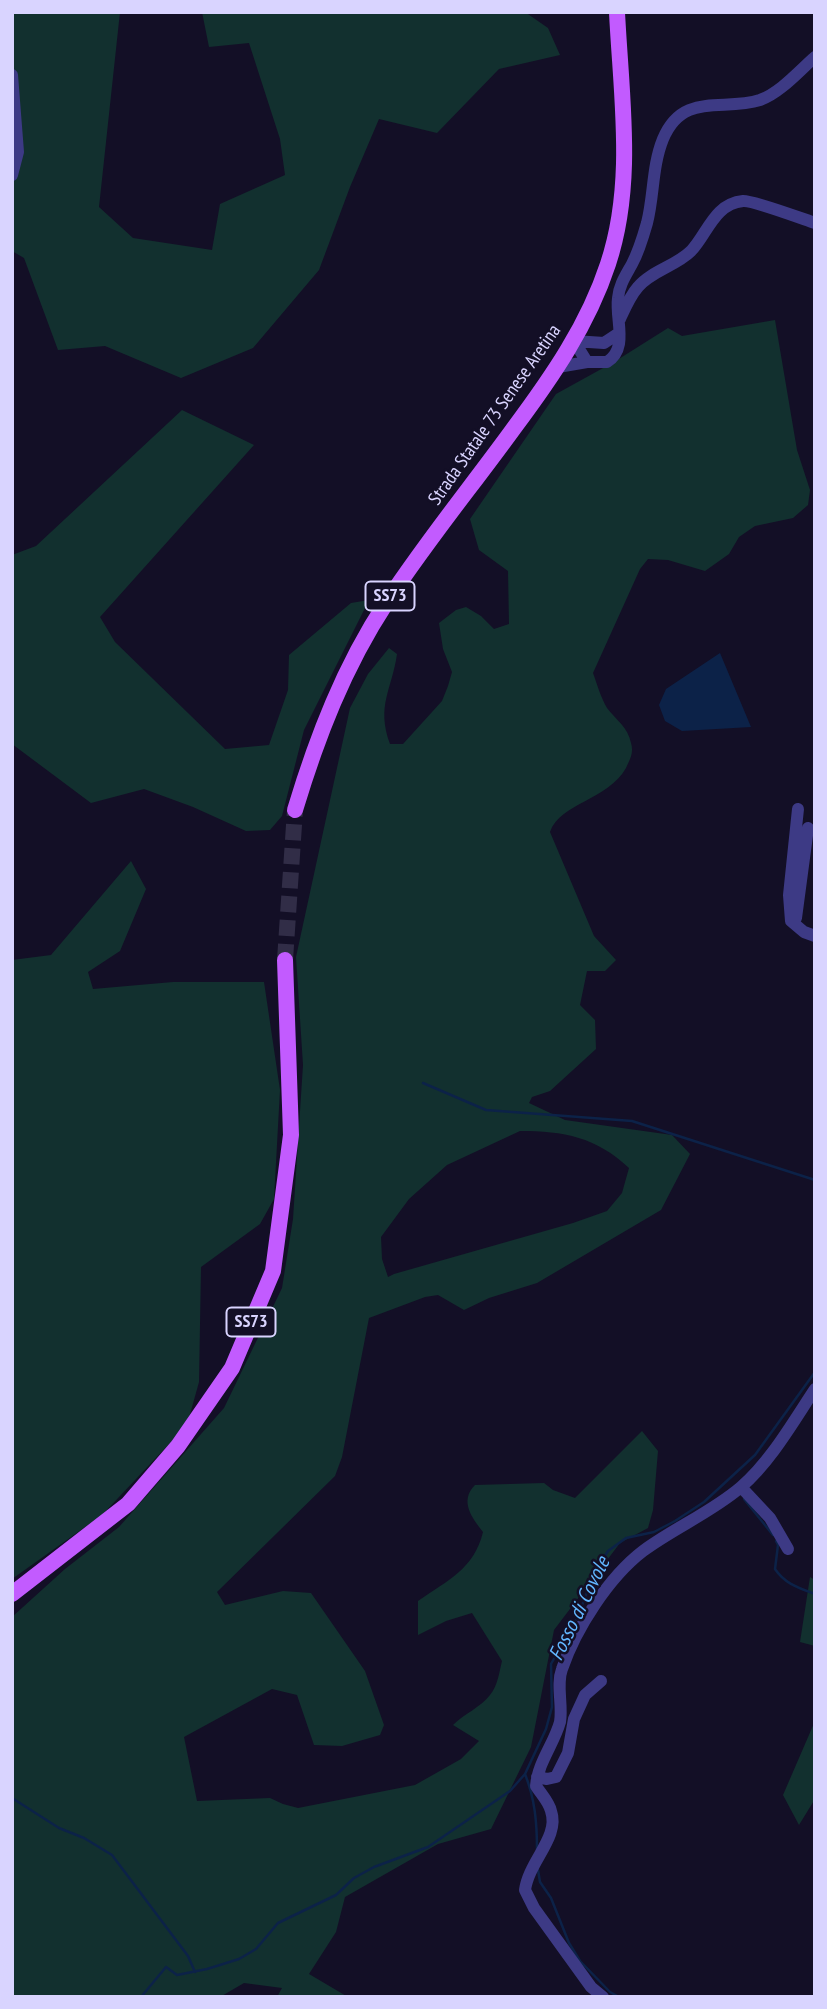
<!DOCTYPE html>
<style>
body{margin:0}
#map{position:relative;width:827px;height:2009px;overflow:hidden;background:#130f26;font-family:"PT Sans Narrow",sans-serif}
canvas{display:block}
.frame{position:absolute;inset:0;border:14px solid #d9d4ff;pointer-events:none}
</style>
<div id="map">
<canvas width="827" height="2009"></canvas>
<div class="frame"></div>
</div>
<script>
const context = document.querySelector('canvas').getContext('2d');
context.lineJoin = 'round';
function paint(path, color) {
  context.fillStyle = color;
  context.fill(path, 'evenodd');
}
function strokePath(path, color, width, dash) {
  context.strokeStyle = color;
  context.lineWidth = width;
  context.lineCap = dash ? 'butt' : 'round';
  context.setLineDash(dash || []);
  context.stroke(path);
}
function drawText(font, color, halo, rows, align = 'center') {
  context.font = font + ' "PT Sans Narrow",sans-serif';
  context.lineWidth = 5;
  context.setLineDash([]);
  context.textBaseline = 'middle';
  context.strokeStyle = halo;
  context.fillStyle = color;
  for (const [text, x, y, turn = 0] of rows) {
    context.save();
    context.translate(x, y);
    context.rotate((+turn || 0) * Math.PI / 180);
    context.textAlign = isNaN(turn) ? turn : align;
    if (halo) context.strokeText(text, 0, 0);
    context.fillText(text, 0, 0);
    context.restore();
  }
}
const green = new Path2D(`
 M12,12H120L99,207L133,238L212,250L220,204L285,175L280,139L249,43L209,47L202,12H525L548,28L560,55L499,69L437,133L379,119L350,187L319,270L253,348L181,378L105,346L58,350L24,258L12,251Z
 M775,320L797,450L810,490L808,505L793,518L755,526L739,537L729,554L705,571L668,560L648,559L640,569L593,673C597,684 601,698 607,708C616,720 628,727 631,743C634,753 630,759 626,768C608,800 560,803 550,832L594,936L616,960L605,971H587L580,1005L595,1020L596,1049L550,1091L532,1097L529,1103L565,1120L672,1135L690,1154L661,1210L537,1283L489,1298L464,1310L438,1295L425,1297L369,1318L342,1457L335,1476L217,1592L225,1605L283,1591L311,1593L365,1671L384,1725L380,1735L342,1746L314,1745L297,1695L272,1689L184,1737L197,1801L270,1798L283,1804L298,1808L415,1785L461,1759L479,1741L453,1725C464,1714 481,1707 490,1695C498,1685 499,1673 502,1661L472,1613L446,1621L418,1635V1601C448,1580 474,1569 483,1532C472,1518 459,1501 475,1485L544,1483L553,1490L575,1498L642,1431L658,1451L653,1510L648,1528L620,1543L554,1630L531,1747L491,1829L438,1844L345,1897L336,1932L309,1974L348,1997H277L282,1988L244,1983L220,1997H12V1617L65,1569L119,1527L224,1408L282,1288L293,1219L303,1065L296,957L350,708L368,674L389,648L397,654C392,690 376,705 390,744H403L442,701L448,686L452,672L443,649L439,623L456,610L466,607L481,616L494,629L509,624L508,571L479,550L470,519L556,394L614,362L668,328L682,336ZM520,1131C564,1131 596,1137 629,1168L622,1193L607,1211L573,1223L394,1274L388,1277L382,1259L381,1237L409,1199L447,1165Z
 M182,410L254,445L100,617L115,642L225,749L269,745L288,690L289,655L351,603L369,600L304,730L282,816L270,830L246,831L193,807L144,789L91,803L12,744V555L36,546Z
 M131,861L146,889L120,951L88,972L93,989L173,982H264L280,1090L274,1199L260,1224L201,1267L199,1382L187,1425L102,1515L12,1579V960L51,955Z
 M810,1577L815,1580V1646L800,1642Z
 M815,1721V1799L799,1825L783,1795Z`);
const water = new Path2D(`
 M720,653L751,727L682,731L665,721L659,705L666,689Z`);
const stream = new Path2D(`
 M423,1083L486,1110L632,1121L815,1180
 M744,1499L773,1535
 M776,1541L778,1545L775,1569C785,1584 799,1588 815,1594
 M525,1774C535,1799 537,1823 537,1850
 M12,1798L59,1828L84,1838L112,1855L188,1956L195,1972
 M538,1870L540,1882L551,1898L569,1943L580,1961L610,1992L619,1997
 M141,1997L166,1967L177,1975L207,1969L239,1959L256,1949L278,1923L336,1895L354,1878L374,1867L428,1847L510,1791L525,1774L546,1729L552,1707L551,1664L578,1616L595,1571L608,1551L626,1538L654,1532L675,1521L704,1502L755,1455L815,1372`);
const majorTunnel = new Path2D(`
 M285,960L295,810`);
const minor = new Path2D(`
 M12,75L18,152L12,175
 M620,319C625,308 630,296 638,287C651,271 676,266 691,251C708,233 714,204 743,201C752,200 803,219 815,223
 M587,362L574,341L604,343L619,333
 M558,367L587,362H607C629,348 615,320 618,298C619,285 626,275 632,264C639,251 643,237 647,223C654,196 652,166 663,139C683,91 723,112 760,100C780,93 799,71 815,57
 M798,809L789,895L791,921L804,932L815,936
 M796,918L808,828
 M741,1487L770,1518L788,1549
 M537,1777L547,1779L556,1777L568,1753L574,1719L585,1695L601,1681
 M603,1997L591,1987L534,1908L525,1890C529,1861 560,1837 551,1811C549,1802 541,1794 536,1786C538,1762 554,1744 560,1722C563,1705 556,1685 562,1669C576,1628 609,1577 643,1551C674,1528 712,1512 741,1487C771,1461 793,1422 815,1389`);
const major = new Path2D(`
 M295,810C317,737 344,667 386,603C425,543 472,486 514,428C552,377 588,325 608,264C635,183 621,96 617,12
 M12,1594L128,1504L178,1446L232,1368L273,1271L291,1135L285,960`);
const shields = [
 [390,596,49],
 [251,1322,49]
];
const shieldNames = [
 ["SS73",390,596],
 ["SS73",251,1322]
];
const streetNames = [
 ["Strada Statale 73 Senese Aretina",495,415,-55]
];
const waterNames = [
 ["Fosso di Covole",580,1609,-64]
];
paint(green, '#12302f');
paint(water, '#0c2248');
strokePath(stream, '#0c2248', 2.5);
strokePath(majorTunnel, '#312d47', 16, [16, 8]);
strokePath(minor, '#3d3a85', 12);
strokePath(major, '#c25bff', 16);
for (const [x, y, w] of shields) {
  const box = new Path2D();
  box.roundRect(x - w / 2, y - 14.5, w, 29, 5);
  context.fillStyle = '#130f26';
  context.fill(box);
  strokePath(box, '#d9d4ff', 2);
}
drawText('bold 18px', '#d9d4ff', null, shieldNames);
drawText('19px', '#d9d4ff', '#130f26', streetNames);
drawText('italic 21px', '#62b6ff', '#130f26', waterNames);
</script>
